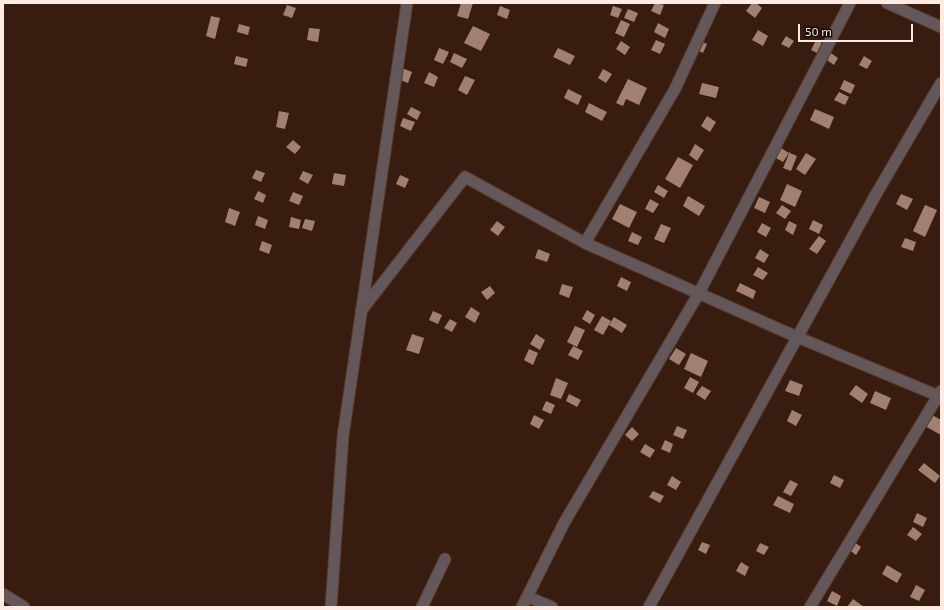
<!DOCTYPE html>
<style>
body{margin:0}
#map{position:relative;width:944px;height:610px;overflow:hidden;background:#381c10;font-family:"Exo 2",sans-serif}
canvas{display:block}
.frame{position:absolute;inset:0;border:4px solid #ffebe3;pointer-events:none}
.scale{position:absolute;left:798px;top:24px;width:115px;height:18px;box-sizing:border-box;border:2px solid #ffebe3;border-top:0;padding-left:5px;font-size:12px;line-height:14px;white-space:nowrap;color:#ffebe3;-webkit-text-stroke:3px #170a06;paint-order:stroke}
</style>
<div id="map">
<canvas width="944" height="610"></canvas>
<div class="frame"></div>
<div class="scale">50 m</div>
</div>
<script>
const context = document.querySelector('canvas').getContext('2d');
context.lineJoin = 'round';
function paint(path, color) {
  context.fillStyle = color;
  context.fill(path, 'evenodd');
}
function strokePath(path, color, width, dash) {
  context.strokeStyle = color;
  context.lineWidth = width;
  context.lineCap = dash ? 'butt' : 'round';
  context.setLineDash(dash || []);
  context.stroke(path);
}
const building = new Path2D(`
 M461,3H473L468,19L457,16Z
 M655,3L664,5L660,15L651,11Z
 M752,3H756L762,8L755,18L746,11Z
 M287,5L296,8L292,18L283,15Z
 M500,6L510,10L507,19L497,15Z
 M613,6L622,9L618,18L610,15Z
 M628,9L638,13L634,22L624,18Z
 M211,16L220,18L215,39L206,36Z
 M621,20L630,24L624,37L615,33Z
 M658,23L669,29L665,38L654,32Z
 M239,24L250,27L248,35L237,32Z
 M473,26L490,34L481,51L464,43Z
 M309,28L320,29L318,42L307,40Z
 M758,30L768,36L763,46L752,40Z
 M786,36L794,41L789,48L781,44Z
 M656,40L665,44L660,54L651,50Z
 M697,40L707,44L703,53L693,48Z
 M816,40L822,43L817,53L811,50Z
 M621,41L630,47L625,55L616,49Z
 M439,48L449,52L443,64L434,60Z
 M558,48L575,56L570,65L553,57Z
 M828,51L838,58L834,65L824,58Z
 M454,53L467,59L462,68L450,62Z
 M236,56L248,59L246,67L234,64Z
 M864,56L872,61L867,69L859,65Z
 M402,68L412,72L408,83L397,79Z
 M603,69L612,74L606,83L598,78Z
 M429,72L438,77L434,87L424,83Z
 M465,76L475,80L467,95L458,90Z
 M628,79L647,88L639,105L626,99L623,106L616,103Z
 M844,80L855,85L851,94L840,89Z
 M702,83L719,87L716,98L699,94Z
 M568,89L582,96L578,105L564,98Z
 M839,92L849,97L845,105L834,100Z
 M589,103L607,112L602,121L585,112Z
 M411,107L421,112L417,120L407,114Z
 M815,109L834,117L829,129L810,120Z
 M279,111L289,113L285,129L276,127Z
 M707,116L716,122L710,132L701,126Z
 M403,118L415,122L411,131L400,126Z
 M293,140L301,147L295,154L286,147Z
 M773,143L789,153L783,162L767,153Z
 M695,144L704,150L697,161L689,155Z
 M790,151V153L797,156L791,171L783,168Z
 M806,153L816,159L805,175L796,169Z
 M678,157L693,165L680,188L665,179Z
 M256,170L265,173L261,182L252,178Z
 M303,171L313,175L308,184L299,179Z
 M334,173L346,175L344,186L332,184Z
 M400,175L409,179L405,188L396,184Z
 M787,184L802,191L795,207L780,200Z
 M658,185L668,191L664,198L654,192Z
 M258,191L266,195L263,203L254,199Z
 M293,192L303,196L299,205L289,201Z
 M901,194L913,199L907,210L896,204Z
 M688,196L705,206L699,216L683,206Z
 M759,197L770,202L765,213L754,208Z
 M650,199L659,204L653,213L645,209Z
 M620,204L637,212L629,228L612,219Z
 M782,205L791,211L785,219L776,213Z
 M925,205L937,210L925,237L913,231Z
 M229,208L240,212L235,226L225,222Z
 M258,216L268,220L265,229L255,225Z
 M291,217L301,220L299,229L289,227Z
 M305,219L315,221L312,231L302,228Z
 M813,220L823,225L819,234L809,229Z
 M497,221L505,227L498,236L490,230Z
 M789,221L797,225L793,235L785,230Z
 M762,223L771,228L766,237L757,232Z
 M661,224L671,228L664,243L654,239Z
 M632,232L642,237L638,245L628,241Z
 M819,236L826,241L817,254L809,249Z
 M905,238L916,242L913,251L901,247Z
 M262,241L272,245L269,254L259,250Z
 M538,249L550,254L547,262L535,258Z
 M760,249L769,255L764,263L755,258Z
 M758,267L768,273L763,280L753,275Z
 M621,277L631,282L627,291L617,286Z
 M740,283L756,291L753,299L736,291Z
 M562,284L573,287L569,298L559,294Z
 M490,286L495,293L487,300L481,292Z
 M471,307L480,313L475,323L465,317Z
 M587,310L595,315L590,324L582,319Z
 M433,311L442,315L438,324L429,320Z
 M602,316L611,321L603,335L594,330Z
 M614,317L627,325L622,333L609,325Z
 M450,319L457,323L452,332L444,328Z
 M575,326L585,330L577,347L567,342Z
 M412,334L424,338L419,354L406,350Z
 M536,334L545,340L540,350L530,344Z
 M573,346L583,351L578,360L568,355Z
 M676,348L686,354L679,365L669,359Z
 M529,349L538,353L533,365L524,360Z
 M691,353L708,361L701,377L684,369Z
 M690,377L699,382L693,393L684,388Z
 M556,378L568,383L561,399L550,395Z
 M790,380L803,385L799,396L785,391Z
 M856,385L868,394L862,403L849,394Z
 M702,386L711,391L705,400L696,394Z
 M875,391L891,398L886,410L870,403Z
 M569,394L581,400L577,407L566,401Z
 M546,401L555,405L551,414L542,410Z
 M792,410L802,415L796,426L787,421Z
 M927,412L941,420V435L921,424Z
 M534,415L544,420L539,429L530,424Z
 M677,426L687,430L683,439L673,435Z
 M632,427L639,434L632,441L625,435Z
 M665,440L673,444L670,453L661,449Z
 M645,444L655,450L650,458L640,452Z
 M924,463L940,476L935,483L918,470Z
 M834,475L844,480L840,488L830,483Z
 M672,476L681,482L676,490L667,485Z
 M790,480L798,484L791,496L783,492Z
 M653,491L664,496L660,503L649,497Z
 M778,496L794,504L790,513L773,505Z
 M917,513L927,518L923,527L913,522Z
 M913,527L922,534L916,541L907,535Z
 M702,542L710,545L706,554L698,550Z
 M854,542L861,547L856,555L848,549Z
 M760,543L769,547L764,555L756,551Z
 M741,562L749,567L745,576L736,571Z
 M887,565L902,574L897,583L882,574Z
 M916,585L925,590L919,601L910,597Z
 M832,591L841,596L837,606L827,601Z
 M853,599L864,607H847Z`);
const minor = new Path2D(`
 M887,3L941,27
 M585,243L675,89L715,3
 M361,311L465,177L585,243L797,337L941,397
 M528,597L552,607
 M331,607L343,436L407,3
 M422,607L445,559
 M522,607L564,523L699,293L850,3
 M649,607L875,196L941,83
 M810,607L941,391`);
const tertiary = new Path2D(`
 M3,594L24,607`);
paint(building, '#a28071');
strokePath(minor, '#54392e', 13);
strokePath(tertiary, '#54392e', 13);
strokePath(minor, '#645759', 11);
strokePath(tertiary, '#645759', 11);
</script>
